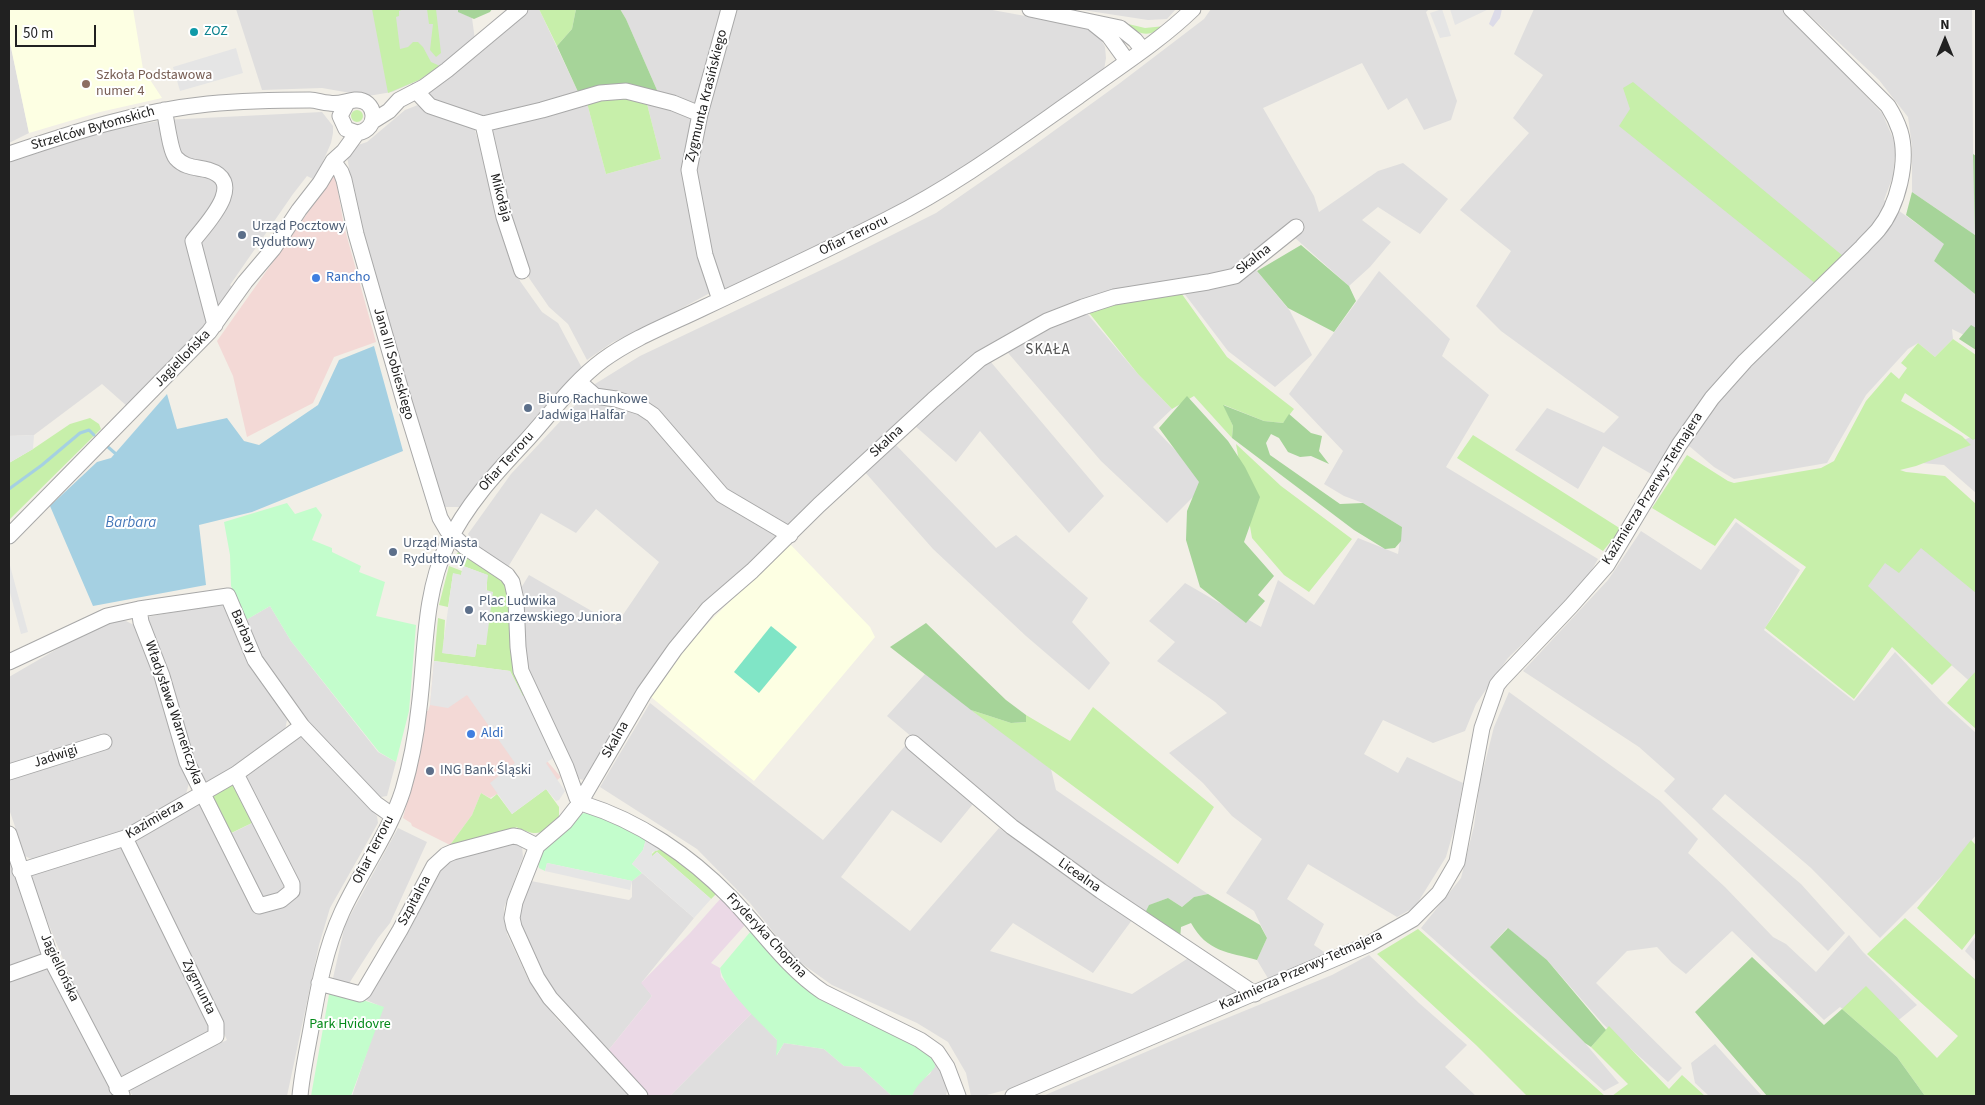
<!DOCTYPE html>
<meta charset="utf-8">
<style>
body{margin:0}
#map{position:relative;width:1985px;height:1105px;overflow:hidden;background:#f2efe7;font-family:"Source Sans 3",sans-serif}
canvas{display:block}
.frame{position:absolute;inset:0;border:10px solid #212121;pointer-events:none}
.north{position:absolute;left:1920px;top:15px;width:50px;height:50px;-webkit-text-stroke:4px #fff;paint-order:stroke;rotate:0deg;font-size:14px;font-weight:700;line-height:20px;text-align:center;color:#212121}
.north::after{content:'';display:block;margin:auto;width:18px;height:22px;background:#212121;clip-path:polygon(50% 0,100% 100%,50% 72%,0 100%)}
.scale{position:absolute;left:15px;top:25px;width:81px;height:22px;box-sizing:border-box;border:2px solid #212121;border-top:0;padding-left:6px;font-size:15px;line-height:18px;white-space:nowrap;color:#212121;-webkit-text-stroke:4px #fff;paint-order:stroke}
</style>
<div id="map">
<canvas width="1985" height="1105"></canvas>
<div class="frame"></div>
<div class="north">N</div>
<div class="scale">50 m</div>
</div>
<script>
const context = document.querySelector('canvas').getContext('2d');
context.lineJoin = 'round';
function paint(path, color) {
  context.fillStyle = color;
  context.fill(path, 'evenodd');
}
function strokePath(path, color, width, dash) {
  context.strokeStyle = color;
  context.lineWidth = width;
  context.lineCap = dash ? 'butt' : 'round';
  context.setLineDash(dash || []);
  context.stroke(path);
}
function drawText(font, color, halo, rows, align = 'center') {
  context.font = font + ' "Source Sans 3",sans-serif';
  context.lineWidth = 4;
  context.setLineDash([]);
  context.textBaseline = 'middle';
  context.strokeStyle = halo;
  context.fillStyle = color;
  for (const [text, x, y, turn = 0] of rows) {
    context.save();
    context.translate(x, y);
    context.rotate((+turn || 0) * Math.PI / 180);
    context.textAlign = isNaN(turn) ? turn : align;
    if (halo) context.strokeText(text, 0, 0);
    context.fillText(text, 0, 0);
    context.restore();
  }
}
const residential = new Path2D(`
 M236,9H458L459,12L472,18L475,40L419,80L392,92L368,96L322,88L262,90Z
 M530,9H539L579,94L490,118L430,99L428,94Z
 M620,9H725L699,107L660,97L626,19Z
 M731,9H987L1091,28L1099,35L1105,47L1106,58L1104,70L985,158L913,201L720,296L694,161Z
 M1076,9H1176L1167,19L1148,20Z
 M1211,9H1429L1426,12L1457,101L1451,120L1424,130L1407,98L1388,110L1362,63L1263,108L1314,196L1319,212L1378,171L1403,163L1448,199L1420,234L1378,207L1362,220L1391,242L1370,267L1349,286L1285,229L1247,259L1290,311L1312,355L1275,387L1228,351L1174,280L1021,328L741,574L696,609L660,659L588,777L583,780L577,778L528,672L521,588L529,575L616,625L659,562L596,509L576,533L541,513L508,567L474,544L468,534L511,474L595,384L640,356L838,262L936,213L1033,146L1120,83L1204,19Z
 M1534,9H1782L1882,113L1896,145L1893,176L1884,200L1945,244L1934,261L1975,294L1976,293V328L1968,337L1952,329L1953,339L1935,357L1918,343L1908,349L1866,395L1827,463L1734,479L1714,467L1676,435L1653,475L1603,446L1578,489L1515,450L1547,408L1604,433L1619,417L1501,331L1476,306L1511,251L1460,210L1529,133L1513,118L1543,75L1514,54Z
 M1803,9H1972L1973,148L1975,235L1912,192V146L1908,117L1879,80Z
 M9,38L29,133L9,143Z
 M587,103L606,174L661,159L647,104L696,117L686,168L710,293L641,330L613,342L587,360L568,324L549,307L529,278L506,212L489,131Z
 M418,105L465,121L474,127L520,281L542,312L558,323L582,368L461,507H445L428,459L355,204L347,156L358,145L367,142L405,110Z
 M322,112L333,126V133L331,143L315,180L307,176L293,194L230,285L235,290L209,325L128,407L102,384L34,435L9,436V162L64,141L131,126L164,120Z
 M1379,271L1450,339L1442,356L1489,395L1446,467L1598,559L1590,573L1561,607L1508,658L1476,704L1465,731L1433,743L1383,720L1364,754L1398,773L1407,757L1463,783L1455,826L1446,857L1415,907L1397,917L1308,864L1287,899L1324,924L1314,945L1327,954L1311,964L1269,980L1257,960L1267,938L1254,911L1226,893L1262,839L1232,816L1203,783L1169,753L1227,713L1215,702L1157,661L1175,642L1149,621L1185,583L1261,627L1278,580L1314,605L1358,538L1398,554L1402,527L1363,503L1344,496L1324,484L1343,451L1289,394Z
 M1085,311L1138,374L1172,409L1153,427L1207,483L1167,523L1101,461L1003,347Z
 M990,361L1104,496L1069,533L980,431L956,462L914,425Z
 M1976,435V493L1944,465L1910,462Z
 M895,444L996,548L1016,535L1088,598L1072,622L1110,663L1089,690L1026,636L933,549L864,471Z
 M1736,522L1800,570L1764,630L1854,701L1895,652L1943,703L1976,733V835L1945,873L1880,938L1811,868L1725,794L1712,809L1801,884L1845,933L1828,951L1694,819L1664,791L1675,779L1639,747L1523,671L1608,580L1641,531L1701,570Z
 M1918,541L1976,586L1975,686L1860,584L1886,555Z
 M224,603L287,720L285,730L239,765L206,784L198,777L147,617Z
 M270,606L291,641L378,752L396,762L387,796L375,798L291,705L246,629V620Z
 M124,620L134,625L158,681L165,710L189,783L186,794L153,815L121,832L33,860L25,856L9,809V776L112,742L107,735L9,766V677L100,624Z
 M925,674L1051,769L1056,790L1208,894L1194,897L1182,907L1168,898L1150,905L1144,915L1001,812L887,716Z
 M1509,692L1660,801L1698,839L1688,853L1725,887L1773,937L1786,944L1816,972L1849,935L1863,952L1917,1005L1879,1036L1840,1007L1824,1020L1732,931L1686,974L1672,963L1657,947L1627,951L1596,983L1682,1068L1668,1082L1603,1024L1547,960L1507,928L1490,947L1585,1043L1619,1083L1604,1091L1421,928L1461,878L1474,826L1480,782L1494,727Z
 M650,703L823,840L906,745L973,804L941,843L892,810L841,877L910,931L999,828L1132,920L1093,973L1013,923L990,951L1132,994L1190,957L1240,993L1032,1083L983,1096H971L966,1073L948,1042L917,1023L832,985L794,958L750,903L697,849L600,787Z
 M300,732L377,816L378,823L330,908L319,945L287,1096H133L130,1092L132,1085L227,1040L135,843V838L201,801L255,907L295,892L244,775Z
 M256,821L287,881L286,891L263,899L228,835Z
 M398,828L427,842L390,923L378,938L348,985L333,978L345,925Z
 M9,834L51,959L123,1096H9Z
 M510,841L522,846L523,857L504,908L505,922L507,934L528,979L556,1018L632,1096H352L382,1007L364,999L407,934L441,870L448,863L459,857Z
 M121,846L128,850L212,1034L128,1077L120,1075L77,993L34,889L31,873Z
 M642,873L694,918L642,982L652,996L607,1052L554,993L532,963L518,923L521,896L531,881L629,900L632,897V881Z
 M1976,936V962L1965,951Z
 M1369,955L1419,1003L1467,1045L1445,1067L1476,1096H1043L1183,1036L1332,975Z
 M752,1013L777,1040V1055L784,1043L824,1049L844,1066L860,1067L892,1096H670Z
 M1715,1044L1762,1096H1709L1695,1083L1691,1063Z
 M935,1063L942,1068L947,1090L946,1096H912L915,1088L921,1080L930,1074Z`);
const commercial = new Path2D(`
 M335,174L344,226L376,342L334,357L313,403L247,437L233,376L217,341Z
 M434,661L547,761L561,777L546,789L497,794L490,798L481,793L472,815L450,845L412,826L411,823L403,818L420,751L423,711H428L430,705Z`);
const industrial = new Path2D(`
 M721,898L745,925L711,963L720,968L721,977L752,1013L670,1096H649L607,1052L652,996L641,983L690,933Z`);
const education = new Path2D(`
 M9,9H133L143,69L162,98L100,112L29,133L9,38Z
 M789,543L870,627L875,637L754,781L651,697L671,664L709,622Z`);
const grass = new Path2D(`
 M372,9H404L399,11V16L396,17L400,49L408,47L413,42H418L423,47L431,62L440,66L419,80L388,93Z
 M427,9H436L441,53L436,57L430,50L433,24H429Z
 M539,9H576L572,29L557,46Z
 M1124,23L1145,28L1165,26C1148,38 1140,35 1124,23Z
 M1633,82L1843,256L1816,284L1619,126L1630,109L1623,88Z
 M616,95L647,104L661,159L606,174L587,103Z
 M351 116a6 6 0 1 1 12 0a6 6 0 1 1-12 0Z
 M1179,290L1227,357L1294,409L1283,423L1264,421L1224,405L1233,426L1232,438L1194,396L1172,409L1138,374L1086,309Z
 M1953,339L1976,355V438L1973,440L1905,393L1901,401L1962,436L1971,445L1916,466L1900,470L1906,472L1945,476L1976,504V593L1921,548L1899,573L1885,563L1868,586L1952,665L1932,685L1892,647L1854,699L1765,628L1806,567L1735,518L1715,546L1652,508L1687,455L1728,481L1734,483L1821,468L1834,461L1866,401L1891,372L1899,379L1907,368L1901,363L1918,343L1935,357Z
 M90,418L99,424L101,429L9,520V463L33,449L70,424Z
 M1473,435L1621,529L1603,551L1457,458Z
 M1236,444L1281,486L1352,539L1309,592L1284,575L1252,538Z
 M458,552L501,579L508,585L527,695L523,697L510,671L434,661L438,618L445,620L443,653L475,657L477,644L486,645L487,575L453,562Z
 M449,566L462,571L461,575L453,574L448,607L439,605Z
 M1976,671V729L1947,703Z
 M1093,707L1214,807L1178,864L971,710L1011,723L1026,722V715L1070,741Z
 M234,784L256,821L227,835L210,801L213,793Z
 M546,789L559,807V818C540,835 539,837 516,827L514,831L450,845L472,815L481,793L491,799L497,794L512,814Z
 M1971,840L1976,845V932L1962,950L1917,908Z
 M662,849L696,873L718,892L711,899L657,852L652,857L651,855L655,851Z
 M1905,918L1976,980V1096H1925L1897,1057L1842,1009L1866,986L1937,1058L1958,1036L1867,954Z
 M1418,929L1605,1096H1527L1476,1045L1377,954Z
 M1609,1026L1669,1089L1682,1075L1705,1096H1612L1628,1084L1591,1047Z`);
const forest = new Path2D(`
 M458,9H492L490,12L474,19L458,12Z
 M576,9H620L626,19L660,97L579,94L557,46L572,29Z
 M1973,154L1976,156L1975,294L1934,261L1944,244L1906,215L1912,192L1975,235Z
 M1301,245L1349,286L1356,301L1334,332L1288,308L1257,271Z
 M1971,325L1976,328V350L1959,339Z
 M1187,396L1228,441L1245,467L1260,497L1244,542L1274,576L1258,595L1265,601L1246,623L1200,587L1186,540L1187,511L1199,482L1159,428Z
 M1223,405L1264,421L1283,423L1289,414L1311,433L1322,436L1319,451L1329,464L1311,456L1300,457L1288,452L1279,438L1271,434L1266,443L1270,455L1340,504L1363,503L1402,527L1401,541L1395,548L1385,549L1354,530L1232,438L1233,426Z
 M926,623L1006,700L1026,715V722L1011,723L971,710L890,647Z
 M1208,894L1260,925L1267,938L1257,960C1228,952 1207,952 1191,923L1181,927L1180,939L1144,915L1149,905L1168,898L1182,907L1194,897Z
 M1508,928L1547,960L1606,1030L1591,1047L1585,1043L1490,947Z
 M1752,957L1824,1025L1842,1009L1897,1057L1925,1096H1767L1695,1012Z`);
const park = new Path2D(`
 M287,503L295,514L316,507L322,515L312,540L332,548V552L361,566L359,572L385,582L376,616L416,625L409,711L396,762L379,752L291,641L270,606L246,620L231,586L230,555L224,522Z
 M587,812H593L646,839L643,850L632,864L642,873L632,881L547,863L545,871L539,868L538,863L540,853L579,815Z
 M751,931L774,959L794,978L925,1051L934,1058L935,1067C927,1078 917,1083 912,1096H892L860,1067L844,1066L824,1049L784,1043L776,1056L777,1040C761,1023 723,989 720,968Z
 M330,989L384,1007L351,1096H311Z`);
const pitch = new Path2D(`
 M771,626L797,647L759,693L734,672Z`);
const parking = new Path2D(`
 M1442,9L1451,36L1440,38L1430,13Z
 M1450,9H1489L1455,25Z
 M236,48L243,73L180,91L173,67Z
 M34,435L33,449L9,463V436Z
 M9,562L28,632L21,634L9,589Z
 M463,566L488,575L486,590L493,592L486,645L477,644L475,657L442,653L453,573L461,575Z
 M434,661L510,671L523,696H528L553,758L546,763L565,791L559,800L556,801L546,789L512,814L490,783L515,763L467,695L448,708L430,705Z
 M646,839L662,849L652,852V856L657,852L711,899L694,918L632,864L643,850Z
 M547,863L632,881L630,890L545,871Z`);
const plaza = new Path2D(`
 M1495,9H1502L1500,18L1493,27L1489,24Z`);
const water = new Path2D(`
 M374,346L403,451L252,512L199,525L206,585L93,606L50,506L97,462L111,458L167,394L177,429L227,418L244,441L259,445L318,405L339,360Z`);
const stream = new Path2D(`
 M108,447L116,454
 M9,489L42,465L80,433L89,430L94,435`);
const minor = new Path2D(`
 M1030,9L1120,28L1135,40L1143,50
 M1094,24L1109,36L1127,61
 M416,91L430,106L483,124L542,110L600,93L626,91L673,103L700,114
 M164,110C167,121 170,151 176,158C185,168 196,167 208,170C248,182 206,224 193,241L215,325
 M373,121L389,111L399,100L424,87L447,70L520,9
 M483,124L504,217L522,271
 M9,154C74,132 139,111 208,104C241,101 276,100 310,100C317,100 322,103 329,103C338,105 346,101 355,100C376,98 381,129 357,133L346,129L340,116L347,103
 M333,161L341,172L344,180L356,234L404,401L440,518L447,530L465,547L507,575L512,582L516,600L518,647L521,671L566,767L577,798
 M720,300L705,255L689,170L700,114L729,9
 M579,382L595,396L616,399L641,407L653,415L722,495L790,535
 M9,536L209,332L245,282L273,249L299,210L320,183L333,161L344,151L357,133
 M139,609L141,622L162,676L187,762L259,906L281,900L292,891V884L236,774
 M9,662L107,616L139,609L228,596L255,660L302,726L376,804L393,816
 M913,743L1012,827L1101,891L1255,994
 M9,772L104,742
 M582,799L644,693L675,649L708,609L752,571L819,505L933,400L980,359L1047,321L1083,307L1114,297L1208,282L1235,276L1296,227
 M584,804C639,821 690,856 730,897C762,930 785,966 823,992L920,1040L937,1052L947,1067L958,1096
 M576,808L565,822L537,846L515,902L512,918L514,927L537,978L550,998L640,1096
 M9,834L51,959L122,1095
 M20,871L125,838L236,774L302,726
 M9,974L51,959
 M319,983L360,994L364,991L400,930L434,866L446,855L453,852L513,836L519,837L537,846
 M117,1088L216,1036V1024L125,838
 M300,1096C302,1074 307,1051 311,1029C318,989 325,949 342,912C361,871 389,834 403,790C411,763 416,736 419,708C426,654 423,596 447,545C466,505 495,474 524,443C550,415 572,383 603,360C633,338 670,324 703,308C765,279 827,250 888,219C956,185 1016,140 1079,96C1117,68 1159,42 1193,9
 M1013,1096L1369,944L1413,919L1439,893L1457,862L1482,728L1497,685L1501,680L1571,606L1607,565L1679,445L1712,398L1745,361L1862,247C1867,241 1873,236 1878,230C1898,206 1909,161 1900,131C1897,122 1893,114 1888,106L1791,9`);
const markers = [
 [194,32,5,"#0f9aa8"],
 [86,84,5,"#8d6e63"],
 [242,235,5,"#5c6f8a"],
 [316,278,5,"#3f7fe0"],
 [528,408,5,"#5c6f8a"],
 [393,552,5,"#5c6f8a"],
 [469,610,5,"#5c6f8a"],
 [471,734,5,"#3f7fe0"],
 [430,771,5,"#5c6f8a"]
];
const cultureNames = [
 ["ZOZ",204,32]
];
const educationNames = [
 ["Szkoła Podstawowa",96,76],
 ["numer 4",96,92]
];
const streetNames = [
 ["Zygmunta Krasińskiego",707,96,-76],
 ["Strzelców Bytomskich",93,129,-16],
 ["Mikołaja",500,198,75],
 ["Ofiar Terroru",854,236,-26],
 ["Skalna",1254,260,-38],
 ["Jagiellońska",183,359,-46],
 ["Jana III Sobieskiego",393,364,74],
 ["Skalna",887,442,-43],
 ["Ofiar Terroru",507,462,-48],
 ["Kazimierza Przerwy-Tetmajera",1653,489,-58],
 ["Barbary",243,632,67],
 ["Władysława Warneńczyka",173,713,71],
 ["Skalna",616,740,-60],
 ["Jadwigi",56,757,-18],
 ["Kazimierza",155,820,-30],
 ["Ofiar Terroru",374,850,-63],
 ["Licealna",1079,876,35],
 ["Szpitalna",415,901,-62],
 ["Fryderyka Chopina",766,936,47],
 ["Jagiellońska",59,968,65],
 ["Kazimierza Przerwy-Tetmajera",1301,971,-24],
 ["Zygmunta",198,987,64]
];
const serviceNames = [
 ["Urząd Pocztowy",252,227],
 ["Rydułtowy",252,243],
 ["Biuro Rachunkowe",538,400],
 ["Jadwiga Halfar",538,416],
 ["Urząd Miasta",403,544],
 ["Rydułtowy",403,560],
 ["Plac Ludwika",479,602],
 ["Konarzewskiego Juniora",479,618],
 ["ING Bank Śląski",440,771]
];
const shopNames = [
 ["Rancho",326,278],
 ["Aldi",481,734]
];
const parkNames = [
 ["Park Hvidovre",350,1025]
];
const neighbourhoodNames = [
 ["SKAŁA",1048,351]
];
const waterNames = [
 ["Barbara",131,524]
];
paint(residential, '#dfdede');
paint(commercial, '#f3d9d6');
paint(industrial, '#ebd9e6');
paint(education, '#fdffe3');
paint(grass, '#c7efaa');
paint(forest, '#a6d499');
paint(park, '#c3fdcc');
paint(pitch, '#80e5c6');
paint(parking, '#e5e5e5');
paint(plaza, '#dcdbe8');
paint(water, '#a5d0e2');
strokePath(stream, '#a5d0e2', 3);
strokePath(minor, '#a8a8a8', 17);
strokePath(minor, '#fff', 15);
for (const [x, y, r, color] of markers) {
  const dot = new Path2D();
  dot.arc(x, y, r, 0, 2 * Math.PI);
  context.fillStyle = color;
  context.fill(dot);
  strokePath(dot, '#fff', 2);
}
drawText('14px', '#0d838f', '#fff', cultureNames, 'left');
drawText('14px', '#785e54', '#fff', educationNames, 'left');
drawText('14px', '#212121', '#fff', streetNames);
drawText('14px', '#4e5e75', '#fff', serviceNames, 'left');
drawText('14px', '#366cbe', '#fff', shopNames, 'left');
drawText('14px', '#048a19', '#fff', parkNames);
context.letterSpacing = '1px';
drawText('15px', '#545454', '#fff', neighbourhoodNames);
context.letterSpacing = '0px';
drawText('italic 15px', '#4577b9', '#fff', waterNames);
</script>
